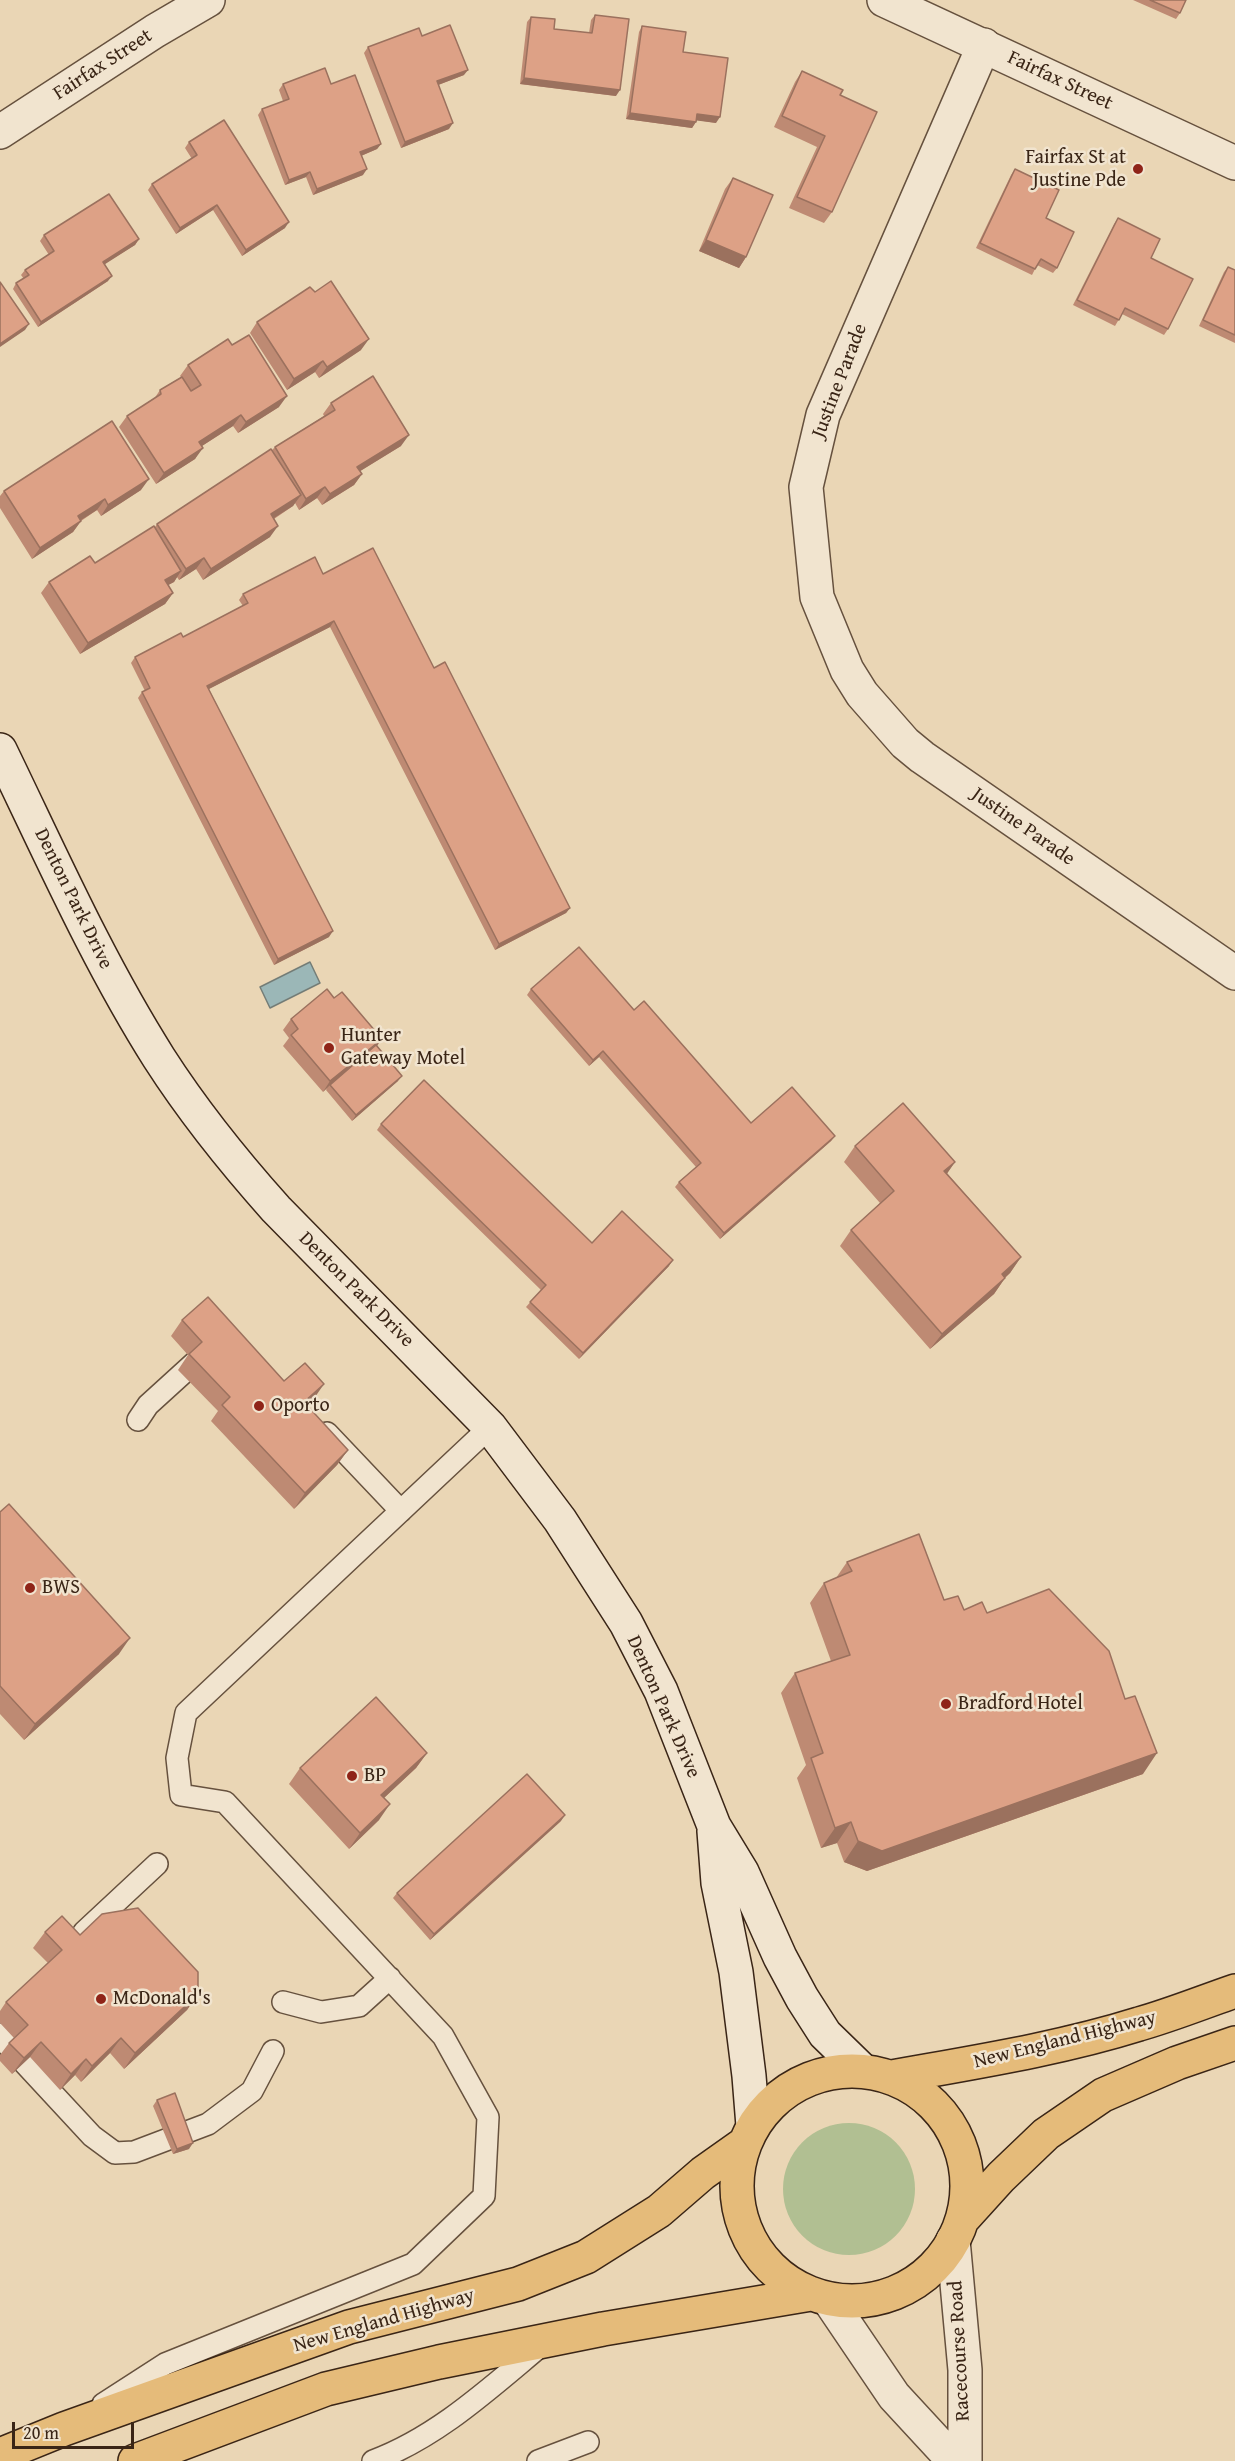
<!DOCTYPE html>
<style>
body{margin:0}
#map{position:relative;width:1235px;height:2461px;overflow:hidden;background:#ead6b5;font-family:"Gentium Book Plus",serif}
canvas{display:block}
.scale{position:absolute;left:12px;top:2422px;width:122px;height:27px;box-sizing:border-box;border:3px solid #3a2516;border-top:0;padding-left:8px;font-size:18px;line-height:21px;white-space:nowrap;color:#3a2516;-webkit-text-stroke:4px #f1e4cf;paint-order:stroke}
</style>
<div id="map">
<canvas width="1235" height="2461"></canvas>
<div class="scale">20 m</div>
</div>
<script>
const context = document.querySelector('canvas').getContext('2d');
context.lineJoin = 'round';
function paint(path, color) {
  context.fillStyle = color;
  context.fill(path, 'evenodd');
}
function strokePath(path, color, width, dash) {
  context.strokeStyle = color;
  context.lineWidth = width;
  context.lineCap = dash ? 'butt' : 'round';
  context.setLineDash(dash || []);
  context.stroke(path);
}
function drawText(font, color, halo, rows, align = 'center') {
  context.font = font + ' "Gentium Book Plus",serif';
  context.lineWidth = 5;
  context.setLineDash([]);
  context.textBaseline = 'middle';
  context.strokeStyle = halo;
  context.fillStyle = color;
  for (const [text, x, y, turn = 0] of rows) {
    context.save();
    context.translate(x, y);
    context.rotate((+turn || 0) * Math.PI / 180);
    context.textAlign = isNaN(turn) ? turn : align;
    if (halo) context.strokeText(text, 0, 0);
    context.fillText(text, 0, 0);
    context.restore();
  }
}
const green = new Path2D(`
 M783 2189a66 66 0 1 1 132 0a66 66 0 1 1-132 0Z`);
const water = new Path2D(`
 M310,962L320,983L270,1008L260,987Z`);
const service = new Path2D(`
 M138,1420L148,1405L203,1355
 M327,1433L401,1511
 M84,1932L157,1864
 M283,2002L321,2012L359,2006L390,1978
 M0,2034L1,2038L92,2136L115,2153L134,2152L208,2124L252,2091L273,2051
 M103,2404L165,2364L413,2264L484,2196L488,2117L443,2036L225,1802L181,1795L177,1758L186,1713L490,1427
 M373,2461C438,2437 491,2387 543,2344
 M538,2461L588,2442`);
const minor = new Path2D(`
 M984,45L823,415L806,487L817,597L847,670L862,694L905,743L922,757L1235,973`);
const tertiary = new Path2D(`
 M884,0L1235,163
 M0,132L155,31L208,0
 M953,2240L965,2370V2461
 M829,2300L894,2396L954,2461`);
const secondary = new Path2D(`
 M0,750C50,853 97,960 159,1058C193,1111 234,1162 276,1209L490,1427L560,1520L626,1623L661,1691L714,1826L742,1872L780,1957L802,1998L825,2034L862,2070
 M714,1831L718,1883L736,1972L749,2076L753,2126`);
const trunk = new Path2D(`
 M737 2186a115 115 0 1 1 230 0a115 115 0 1 1-230 0Z
 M892,2077C975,2062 1059,2049 1139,2024C1171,2015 1203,2002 1235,1991
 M962,2220L1001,2177L1046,2134L1103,2095L1177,2063L1235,2043
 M0,2455L64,2429L349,2327L518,2284L586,2257L659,2211L703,2173L744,2144
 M135,2461L326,2389L439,2362L603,2329L811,2294`);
const wall = new Path2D(`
 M1133,0H1186L1180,13L1176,19Z
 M595,15L616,96L520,84L527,22L531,17L554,29L589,33L591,20Z
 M642,26L683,52L716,123L697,120L692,128L626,119L639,32Z
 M422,36L464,75L438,85L449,129L401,148L364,53L368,47Z
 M802,71L840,95L832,212L824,223L789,208L817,147L774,127L795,82Z
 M283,84H331L381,144L377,149L361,156L363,175L313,195L306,177L285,185L258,115L262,109L283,101L279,90Z
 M189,142L285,228L242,256L213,210L176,234L148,190L152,184L192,159L185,148Z
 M1015,169L1046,218L1057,268L1053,273L1037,265L1032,275L976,248L1011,175Z
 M733,178L746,257L739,268L699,251L725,189Z
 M1118,218L1151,258L1168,329L1164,335L1122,314L1115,326L1073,305L1114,224Z
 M44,235L139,239L135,245L104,264L108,281L38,327L13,289L16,283L24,279L21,275L25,270L49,255L40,241Z
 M1228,267L1235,270V343L1199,326L1224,272Z
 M257,322L361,350L319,378L315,372L287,390L250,333Z
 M232,345L279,407L238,433L233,426L202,446L195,459L156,484L119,427L127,416L154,399L160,390L181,377L180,376L188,365Z
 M331,403L401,446L360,471L362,474L354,485L322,505L317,498L299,510L295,503L293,506L274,519L270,537L203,580L196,569L179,580L177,577L174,582L168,585L173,593L165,604L80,654L41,593L49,582L95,563L155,527L157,524L272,450L275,447L324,416L323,414Z
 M141,490L101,516L97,510L81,521L73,532L32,559L0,508V496L4,491Z
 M323,574L434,668L570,908L566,913L495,950L330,627L209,689L329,937L274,965L138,698L142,692L145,691L131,663L135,657L183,637L243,606L239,600L243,594Z
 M531,989L634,1010L751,1123L835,1136L831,1141L720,1239L675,1187L679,1182L696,1167L599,1057L589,1066L527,995Z
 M334,998L377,1045L398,1081L352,1121L326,1090L327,1088L323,1092L283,1046L289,1038L283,1030L291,1019Z
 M381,1124L592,1243L669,1266L579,1359L526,1307L541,1290L377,1130Z
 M855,1146L955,1162L947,1173L1021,1257L1010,1273L1005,1278L994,1294L930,1349L840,1246L851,1230L880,1203L844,1162Z
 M182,1320L284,1381L313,1400L307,1405L348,1450L337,1465L294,1509L211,1421L218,1411L178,1370L188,1355L171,1336Z
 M0,1512L119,1654L24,1740L0,1714Z
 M847,1562L944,1600L964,1610L987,1613L1143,1774L867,1871L844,1862L837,1843L821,1848L797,1778L806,1765L781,1693L795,1673L831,1661L810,1603L824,1583L836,1578Z
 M427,1753L416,1768L384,1798L379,1820L349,1849L289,1784L300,1768Z
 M561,1821L430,1940L393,1898L397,1893Z
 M45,1932L80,1935L198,1994L187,2010L124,2069L110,2053L81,2082L75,2075L60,2090L30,2057L12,2074L0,2061V2055L9,2043L14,2038L0,2023V2011L6,2002L48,1963L33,1948Z
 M157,2100L189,2149L173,2154L153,2106Z`);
const shadedWall = new Path2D(`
 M468,70L464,75L433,87L437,81Z
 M524,78L620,90L616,96L520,84Z
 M630,113L696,122L692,128L626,119Z
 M697,114L720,117L716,123L693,120Z
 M453,123L449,129L401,148L405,142Z
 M381,144L377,149L356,158L360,152Z
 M367,169L363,175L313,195L317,189Z
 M310,172L306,177L285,185L289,180Z
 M217,205L213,210L176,234L180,228Z
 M289,222L285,228L242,256L246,250Z
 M139,239L135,245L99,268L103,262Z
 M706,240L746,257L739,268L699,251Z
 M112,276L108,281L38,327L41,322Z
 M29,324L25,330L0,347V344Z
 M369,339L361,350L319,378L327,367Z
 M323,361L315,372L287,390L294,379Z
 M287,396L279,407L238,433L246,422Z
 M241,415L233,426L191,453L199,442Z
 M409,435L401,446L349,478L357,467Z
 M203,448L195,459L156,484L164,473Z
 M362,474L354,485L322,505L330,494Z
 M149,479L141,490L101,516L108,505Z
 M325,487L317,498L299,510L306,499Z
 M301,495L293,506L263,525L271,514Z
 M105,499L97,510L70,527L78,516Z
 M81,521L73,532L32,559L40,548Z
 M278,526L270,537L203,580L211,569Z
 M204,558L196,569L179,580L186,569Z
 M181,571L174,582L157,591L165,580Z
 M173,593L165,604L80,654L88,643Z
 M334,621L330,627L203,692L207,686Z
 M570,908L566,913L495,950L499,944Z
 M333,931L329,937L274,965L278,959Z
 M382,1039L374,1050L330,1085L323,1092L330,1081Z
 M603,1051L599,1057L589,1066L593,1060Z
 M402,1076L398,1081L352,1121L356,1115Z
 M835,1136L831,1141L720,1239L724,1233Z
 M955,1162L944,1178V1171Z
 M1021,1257L1010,1273L991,1290L1002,1274Z
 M673,1260L669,1266L579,1359L583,1353Z
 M1005,1278L994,1294L930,1349L942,1334Z
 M324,1384L313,1400L293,1418L304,1402Z
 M348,1450L337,1465L294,1509L305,1493Z
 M130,1638L119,1654L24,1740L35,1724Z
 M427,1753L416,1768L370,1811L381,1795Z
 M1157,1753L1143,1774L867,1871L844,1862L858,1841Z
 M390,1804L379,1820L349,1849L360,1833Z
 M565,1815L561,1821L430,1940L434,1934Z
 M851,1822L837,1843L821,1848L835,1828Z
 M198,1994L187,2010L124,2069L135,2053Z
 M121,2038L110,2053L81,2082L92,2066Z
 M41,2042L30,2057L12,2074L24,2058Z
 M86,2059L75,2075L60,2090L71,2074Z
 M193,2143L189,2149L173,2154L177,2149Z`);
const building = new Path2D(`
 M1150,0H1186L1180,13Z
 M595,15L629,19L620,90L524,78L531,17L555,19L554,29L592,33Z
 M450,25L468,70L437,81L453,123L405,142L368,47L419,28L422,36Z
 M642,26L686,32L683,52L728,58L720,117L697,114L696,122L630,113Z
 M325,68L331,84L355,75L381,144L360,152L367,169L317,189L310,172L289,180L262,109L289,99L283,84Z
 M802,71L843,90L840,95L877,112L832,212L797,197L825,136L782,116Z
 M224,120L289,222L246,250L217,205L180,228L152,184L197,155L189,142Z
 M1015,169L1059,190L1046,218L1074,232L1057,268L1041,259L1035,269L980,243Z
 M733,178L773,195L746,257L706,240Z
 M109,194L139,239L103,262L112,276L41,322L16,283L29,275L25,270L54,251L44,235Z
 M1118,218L1160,239L1151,258L1193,279L1168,329L1125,308L1119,320L1077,300Z
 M1228,267L1235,270V335L1203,320Z
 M331,281L369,339L327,367L323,361L294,379L257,322L310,287L315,292Z
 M0,282L29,324L0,344Z
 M249,335L287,396L246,422L241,415L199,442L203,448L164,473L127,416L161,394L160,390L182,377L191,391L201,385L188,365L228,339L232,345Z
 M373,376L409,435L357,467L362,474L330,494L325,487L306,499L275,447L335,410L331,403Z
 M112,421L149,479L108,505L105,499L78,516L81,521L40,548L4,491Z
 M271,449L301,495L271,514L278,526L211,569L204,558L186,569L157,524Z
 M154,526L181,571L165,580L173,593L88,643L49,582L90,556L95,563Z
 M373,548L434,668L445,662L570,908L499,944L334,621L207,686L333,931L278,959L142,692L150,688L135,657L181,633L183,637L248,603L243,594L315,557L323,574Z
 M579,947L634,1010L644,1001L751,1123L792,1087L835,1136L724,1233L679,1182L701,1163L603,1051L593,1060L531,989Z
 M327,989L334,998L342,992L382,1039L330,1081L291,1035L298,1029L291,1019Z
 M376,1045L402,1076L356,1115L330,1085Z
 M424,1080L592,1243L622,1211L673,1260L583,1353L530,1302L546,1285L381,1124Z
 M903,1103L955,1162L944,1171L1021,1257L1002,1274L1005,1278L942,1334L851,1230L894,1191L855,1146Z
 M208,1297L284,1381L305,1363L324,1384L304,1402L348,1450L305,1493L222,1405L230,1397L189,1354L202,1342L182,1320Z
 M9,1504L130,1638L35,1724L0,1686V1512Z
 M919,1534L944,1600L958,1596L964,1610L982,1602L987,1613L1049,1589L1109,1651L1125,1699L1135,1696L1157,1753L882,1851L858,1841L851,1822L835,1828L811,1758L823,1753L795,1673L850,1655L824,1583L852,1571L847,1562Z
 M376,1697L427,1753L381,1795L390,1804L360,1833L300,1768Z
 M527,1774L565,1815L434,1934L397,1893Z
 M138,1908L198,1972V1994L135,2053L121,2038L92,2066L86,2059L71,2074L41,2042L24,2058L9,2043L28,2025L6,2002L62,1950L45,1932L62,1916L80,1935L102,1914Z
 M175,2093L193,2143L177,2149L157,2100Z`);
const markers = [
 [1138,169,6,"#8f2418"],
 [329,1048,6,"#8f2418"],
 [259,1406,6,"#8f2418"],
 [30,1588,6,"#8f2418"],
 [946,1704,6,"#8f2418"],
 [352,1776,6,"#8f2418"],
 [101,1999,6,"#8f2418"]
];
const streetNames = [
 ["Fairfax Street",103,65,-33],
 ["Fairfax Street",1060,81,25],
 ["Justine Parade",840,381,-69],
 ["Justine Parade",1023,827,35],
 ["Denton Park Drive",73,899,64],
 ["Denton Park Drive",356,1290,45],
 ["Denton Park Drive",663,1707,66],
 ["New England Highway",1065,2040,-14],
 ["New England Highway",384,2321,-16],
 ["Racecourse Road",960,2351,-93]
];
const poiNames = [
 ["Fairfax St at",1126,158,"right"],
 ["Justine Pde",1126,181,"right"],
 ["Hunter",341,1036],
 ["Gateway Motel",341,1059],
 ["Oporto",271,1406],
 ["BWS",42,1588],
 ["Bradford Hotel",958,1704],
 ["BP",364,1776],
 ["McDonald's",113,1999]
];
paint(green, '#b1bf92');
paint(water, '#9bb7b7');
strokePath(water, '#747d77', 1.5);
strokePath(service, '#66513e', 24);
strokePath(minor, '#66513e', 36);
strokePath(tertiary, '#66513e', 36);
strokePath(secondary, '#3a2516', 36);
strokePath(trunk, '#3a2516', 36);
strokePath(service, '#f1e4cf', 21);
strokePath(minor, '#f1e4cf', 33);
strokePath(tertiary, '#f1e4cf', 33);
strokePath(secondary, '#f1e4cf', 33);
strokePath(trunk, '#e5bb7a', 33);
paint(wall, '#be8a73');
paint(shadedWall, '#9b715e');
paint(building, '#dda186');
strokePath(building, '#9b715e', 1.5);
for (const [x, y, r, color] of markers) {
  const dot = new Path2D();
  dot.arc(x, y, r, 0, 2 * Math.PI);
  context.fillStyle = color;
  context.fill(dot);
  strokePath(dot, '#f1e4cf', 2);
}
drawText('20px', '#3a2516', '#f1e4cf', streetNames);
drawText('20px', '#3a2516', '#f1e4cf', poiNames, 'left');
</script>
